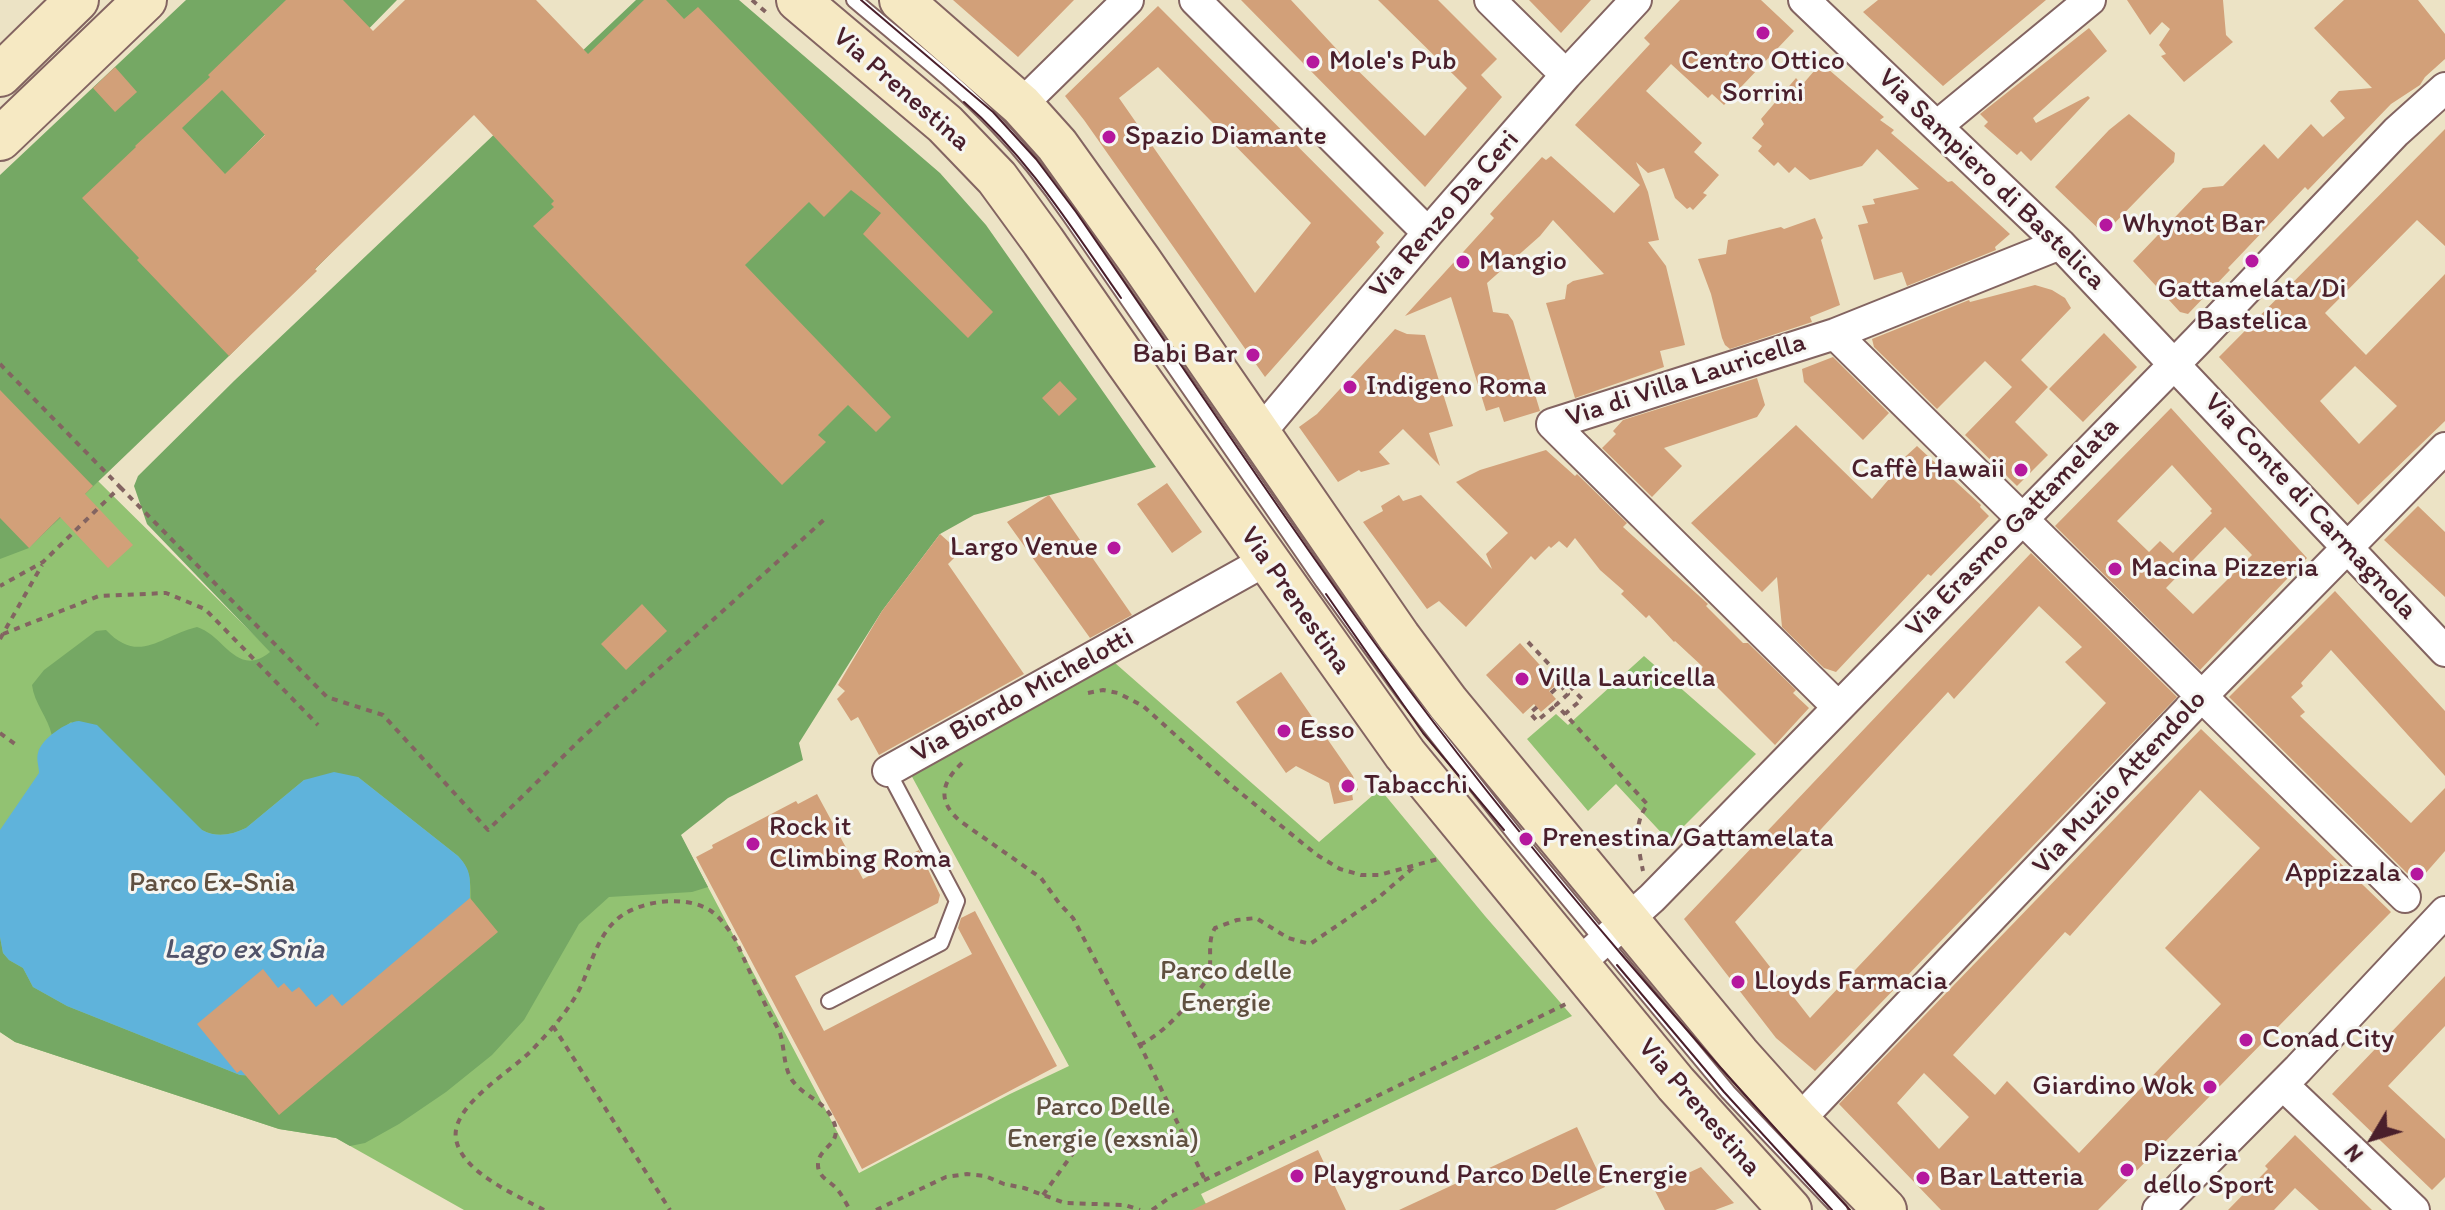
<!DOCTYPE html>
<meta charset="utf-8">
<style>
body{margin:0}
#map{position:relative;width:2445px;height:1210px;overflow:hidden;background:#ece3c5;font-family:Itim,sans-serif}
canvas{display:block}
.north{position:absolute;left:2333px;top:1098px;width:80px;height:80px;-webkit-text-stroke:6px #f6f6f2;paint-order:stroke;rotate:232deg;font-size:22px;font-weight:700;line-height:32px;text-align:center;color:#4a1f2b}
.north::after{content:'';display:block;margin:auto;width:28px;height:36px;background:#4a1f2b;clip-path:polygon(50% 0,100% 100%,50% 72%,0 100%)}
</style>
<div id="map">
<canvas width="2445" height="1210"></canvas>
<div class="north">N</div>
</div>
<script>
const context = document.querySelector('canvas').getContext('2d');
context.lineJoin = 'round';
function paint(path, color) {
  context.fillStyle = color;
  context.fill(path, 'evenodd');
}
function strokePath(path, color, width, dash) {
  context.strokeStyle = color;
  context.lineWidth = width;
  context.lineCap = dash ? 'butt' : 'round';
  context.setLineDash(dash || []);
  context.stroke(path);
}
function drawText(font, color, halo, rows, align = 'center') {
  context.font = font + ' Itim,sans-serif';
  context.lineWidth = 6;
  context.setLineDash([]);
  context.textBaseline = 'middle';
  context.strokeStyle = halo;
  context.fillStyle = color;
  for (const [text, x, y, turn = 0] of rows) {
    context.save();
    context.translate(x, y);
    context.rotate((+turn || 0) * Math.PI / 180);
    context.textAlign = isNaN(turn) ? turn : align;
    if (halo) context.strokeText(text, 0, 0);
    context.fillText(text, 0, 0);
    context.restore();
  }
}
const green = new Path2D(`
 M98,481L323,703L681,836L859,1173L1010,1094L1069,1066L910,773L1115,663L1319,842L1380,789L1485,916L1572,1016L1201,1194L1209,1210H464L336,1138L279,1129L15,1042L0,1032V531L29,548Z
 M1644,656L1756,754L1669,841L1616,784L1588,811L1527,739L1556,714L1568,725Z`);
const forest = new Path2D(`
 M186,0H397L247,153L337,247L229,356L29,548L0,559V175Z
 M636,0H739L940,173L986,225L1156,467L974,515L940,534L882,611L799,743L803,760L728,798L681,835L708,887L692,892L609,897L579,924L524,1020L492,1055L446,1092L399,1124L365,1143L350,1146L336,1138L279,1129L15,1042L0,1032V937L3,953L9,960L23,968L33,987L67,1006L240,1075L276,1077L471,908C470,886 473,872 458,856L358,777L304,780L246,828C231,835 217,838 202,830L71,722L52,736C48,717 34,703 32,685L44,670L96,631L106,630C139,665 160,636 197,627C224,635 237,679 270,652L147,524L134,486L138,476L235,380Z`);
const water = new Path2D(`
 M79,721L97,725L202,830C217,838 231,835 246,828L304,780L334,772L358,777L458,856C472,871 470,879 470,898L276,1077L240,1075L67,1006L33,987L23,968L9,960L3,953L0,937V830L39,773C39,767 36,759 38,753C41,739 66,722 79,721Z`);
const building = new Path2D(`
 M286,0H343L373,31L405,0H536L588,54L644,0H666L684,19L698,7L993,312L968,338L863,234L881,213L851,190L824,217L809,202L745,265L891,417L876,432L848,405L818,435L826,442L782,485L533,226L554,207L551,204L554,201L474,115L315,269L317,271L229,356L137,260L139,258L82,198L136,147L135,146L210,77L208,75ZM222,90L265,135L225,174L182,128Z
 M953,0H1074L1018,57Z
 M1241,0H1291L1344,57L1425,136L1467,88L1378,0H1438L1497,59L1481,75L1502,97L1425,187Z
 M1529,0H1591L1561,33Z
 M1680,0H1761L1794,31L1724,105L1712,94L1708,98L1671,64L1646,91L1702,143L1694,152L1719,175L1703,193L1707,195L1693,210L1690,207L1687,209L1675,198L1664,168L1648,173L1636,162L1648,192L1659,240L1648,242L1666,266L1685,345L1660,351L1664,367L1575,398L1546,303L1565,299L1567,285L1573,281L1604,274L1553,220L1540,236L1487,283L1493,312L1508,314L1513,321L1540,411L1504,422L1499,407L1486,411L1451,297L1405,316L1494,218L1490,214L1542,157L1546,160L1551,156L1614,213L1640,185L1575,125L1650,44L1644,38Z
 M1878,0H2046L1943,86L1863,12Z
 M2127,0H2223L2226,35L2233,42L2184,82L2161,56L2166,54L2159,45L2170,29L2162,22L2150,35Z
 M2344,0H2418L2445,34V59L2425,77L2420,85L2391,104L2308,190L2305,187L2228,268L2230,270L2188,314L2180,312L2133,261L2203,188L2223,186L2264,144L2278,159L2311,124L2323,137L2345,118L2330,101L2339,91L2372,88L2314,28Z
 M1158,6L1384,233L1376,242L1380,247L1265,377L1084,120L1065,96ZM1158,67L1311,223L1255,293L1119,98Z
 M2089,28L2107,51L2033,118L2036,123L2088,96L2090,98L2031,161L2021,151L2017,155L1984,126L1988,122L1980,114Z
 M1821,63L1884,117L1880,120L1894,130L1891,133L1948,182L1952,181L2010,234L1995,247L1996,250L1907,286L1902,272L1874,280L1858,225L1868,223L1862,206L1875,204L1873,199L1919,189L1877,149L1862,166L1810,180L1795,167L1789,173L1778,162L1774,166L1758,151L1762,146L1752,138L1764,124L1761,119L1796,78L1802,85Z
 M115,67L137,92L115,112L93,88Z
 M2129,114L2175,153L2174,162L2104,234L2055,187L2109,130Z
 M2445,129V246L2417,220L2325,313L2366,355L2445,274V421L2358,505L2219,357ZM2366,355L2355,366L2397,406L2359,444L2320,401Z
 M1815,218L1823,238L1821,240L1840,305L1810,317L1812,322L1730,349L1725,345L1722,338L1711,294L1698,259L1726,254L1728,240L1781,227L1784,229Z
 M2035,285L2052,290L2065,298L2071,308L2021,360L2048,387L2015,422L2048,455L2017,486L1965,435L2012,387L1985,361L1937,409L1874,347L1872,339L1969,300L1970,302Z
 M1395,329L1407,334L1425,335L1453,426L1429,433L1440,466L1403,429L1379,452L1390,464L1361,472L1359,470L1338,482L1299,427L1317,414Z
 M2104,333L2137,367L2083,422L2049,389Z
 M1833,357L1889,413L1863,440L1804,382L1802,369Z
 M1757,378L1765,405L1757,417L1664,448L1682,466L1652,497L1602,448L1616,434L1613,431L1623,420Z
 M1060,381L1077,399L1059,416L1042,398Z
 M0,390L93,486L85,494L133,545L108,568L60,517L29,548L0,518Z
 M2171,408L2307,558L2200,670L2055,526ZM2172,465L2212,509L2210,511L2212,513L2173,553L2160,541L2149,552L2117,521ZM2225,527L2252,555L2193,614L2166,588Z
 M1796,425L1872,499L1906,459L1905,457L1917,446L1981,505L1980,507L1989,516L1931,576L1928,574L1836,672L1824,668L1782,627L1777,577L1762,592L1691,523Z
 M1546,450L1575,476L1577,474L1627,523L1623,527L1708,604L1706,606L1743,643H1748L1796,690L1793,693L1809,708L1775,745L1700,670L1703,667L1675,641L1674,642L1649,615L1646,618L1621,594L1624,591L1600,570L1575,538L1567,548L1559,541L1551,548L1549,546L1535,560L1531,556L1466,627L1439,601L1427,609L1363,522L1383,511L1381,506L1399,495L1403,501L1421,495L1492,569L1486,554L1508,533L1456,482L1480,470Z
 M1167,483L1202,532L1172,553L1137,504Z
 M1049,495L1132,615L1090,638L1007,522Z
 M2418,506L2445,532V597L2384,540Z
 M940,534L960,552L948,564L1024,674L879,755L858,717L851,721L837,699L845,691L838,685L882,611Z
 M2031,553L2177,697L1815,1071L1776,1038L1684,919ZM2039,606L2082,647L2065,662L2106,703L1810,1018L1735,922L1948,692L1954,699Z
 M2335,591L2445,711V776L2331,650L2301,683L2303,686L2291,697L2305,712L2300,716L2411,823L2445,788V851L2417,883L2229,697Z
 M642,604L667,631L626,670L601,644Z
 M1520,643L1557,684L1549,691L1556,699L1541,712L1534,704L1523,714L1486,675Z
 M1281,672L1353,776L1358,790L1352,793L1353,800L1334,804L1329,783L1296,766L1286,773L1236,702Z
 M2201,729L2391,912L2098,1210H1941L1839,1104ZM2200,790L2260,848L2165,948L2221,1004L2079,1153L2007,1081L1995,1095L1953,1055L2065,932L2070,936ZM1924,1073L1969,1117L1939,1149L1897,1103Z
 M817,794L863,879L919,850L940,895L938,903L795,976L824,1031L972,954L958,928L961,918L975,911L1057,1066L862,1169L696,857L713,848L712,845L796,801L798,804Z
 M470,898L498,932L279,1115L241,1070L237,1073L197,1024L263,969L278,988L284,983L292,992L299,987L316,1007L332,994L342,1006Z
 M2445,976V1026L2388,1086L2445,1139V1177L2432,1190L2332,1094Z
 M1577,1127L1605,1187L1555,1210H1399Z
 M2295,1135L2372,1210H2319L2295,1188L2274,1210H2228L2268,1169L2265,1166Z
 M1318,1150L1346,1210H1192Z
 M1701,1167L1734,1203L1715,1210H1665L1654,1189Z`);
const path = new Path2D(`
 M752,0L768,14
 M0,364L120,487L43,562L0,586
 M120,487L327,697L383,715L488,830L584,736L826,518
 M3,634L99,596L166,593L205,609L318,725
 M0,639L42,565
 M1528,642L1582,699L1565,714L1648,805C1632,821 1639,851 1643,871
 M1088,693L1103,690L1118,693L1143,706L1231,785L1317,855L1340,869L1361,875H1379L1438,859
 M1551,693L1560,685L1568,694L1556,705L1565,714
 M1537,707L1530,713L1537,721L1556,705
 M0,733L15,744
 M962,763C941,783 937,801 960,821L1041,878L1059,903L1073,918L1142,1049L1205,1180
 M553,1026L670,1210
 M1140,1045C1168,1030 1187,1006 1206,981C1215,965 1205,944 1215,928L1237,920L1256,918L1288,938L1310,944L1378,898L1414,867
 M1043,1195L1076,1149
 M544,1210C517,1195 462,1173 456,1139C450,1106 512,1071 532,1050C549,1032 566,1014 578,992C590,970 595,941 614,922C636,900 686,894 711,911C721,918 728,929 735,939C745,961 755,984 766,1006C770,1015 776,1024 780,1033C785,1049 783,1066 792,1080C803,1096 823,1100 832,1118C846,1146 817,1145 818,1166C819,1178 830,1181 837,1189C842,1195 846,1203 850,1210
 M876,1210L946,1177L967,1174L985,1176L1004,1184L1024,1188L1065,1203L1125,1205L1140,1210
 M1152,1210L1172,1196L1568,1003`);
const lane = new Path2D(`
 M854,0C902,41 954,80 997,125C1024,153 1048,184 1070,216L1323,582L1405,695L1516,836L1728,1092L1840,1210
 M829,1001L941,943L957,901L888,771`);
const street = new Path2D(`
 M1195,0L1428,233
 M1490,0L1566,75
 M1804,0L2060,244L2445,651
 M1021,105L1128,0
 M1937,126L2090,0
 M1835,334L2405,897
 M1259,434L1428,233L1566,75L1636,0
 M1838,707L1552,424L1835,334L2060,244
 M888,771L1267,560
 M1577,965L1652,898L2198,340L2396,132L2445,88
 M2283,1085L2414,1210
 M1798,1121L2201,697L2445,448
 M2158,1210L2298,1069L2445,912`);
const secondary = new Path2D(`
 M798,0L945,124L997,178L1043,241L1125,359L1405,754L1676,1084L1790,1210
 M901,0L1021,105L1057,145L1140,261L1399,637L1448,703L1738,1054L1798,1121L1885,1210
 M0,75L77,0
 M0,139L145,0`);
const tram = new Path2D(`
 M861,0L993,112L1036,159L1076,212C1187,372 1294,535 1410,691C1546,873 1696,1044 1850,1210
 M964,102C1028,157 1073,230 1121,298
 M1326,594L1423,733L1504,830
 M1617,965L1724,1092L1832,1210`);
const markers = [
 [1763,33,8,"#b5179e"],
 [1313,62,8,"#b5179e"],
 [1109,137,8,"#b5179e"],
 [2106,225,8,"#b5179e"],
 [2252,261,8,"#b5179e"],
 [1463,262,8,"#b5179e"],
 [1253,355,8,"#b5179e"],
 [1350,387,8,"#b5179e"],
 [2021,470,8,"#b5179e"],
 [1114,548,8,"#b5179e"],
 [2115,569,8,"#b5179e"],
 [1522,679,8,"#b5179e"],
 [1284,731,8,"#b5179e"],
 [1348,786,8,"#b5179e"],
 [1526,839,8,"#b5179e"],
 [753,844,8,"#b5179e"],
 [2417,874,8,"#b5179e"],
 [1738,982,8,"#b5179e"],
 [2246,1040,8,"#b5179e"],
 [2210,1087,8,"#b5179e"],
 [2127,1170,8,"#b5179e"],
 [1297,1176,8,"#b5179e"],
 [1923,1178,8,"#b5179e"]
];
const poiNames = [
 ["Mole's Pub",1329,62],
 ["Centro Ottico",1763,62,"center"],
 ["Sorrini",1763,94,"center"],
 ["Spazio Diamante",1125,137],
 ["Whynot Bar",2122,225],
 ["Mangio",1479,262],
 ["Gattamelata/Di",2252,290,"center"],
 ["Bastelica",2252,322,"center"],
 ["Babi Bar",1237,355,"right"],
 ["Indigeno Roma",1366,387],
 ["Caffè Hawaii",2005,470,"right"],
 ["Largo Venue",1098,548,"right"],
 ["Macina Pizzeria",2131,569],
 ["Villa Lauricella",1538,679],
 ["Esso",1300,731],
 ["Tabacchi",1364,786],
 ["Rock it",769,828],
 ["Climbing Roma",769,860],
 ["Prenestina/Gattamelata",1542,839],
 ["Appizzala",2401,874,"right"],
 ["Lloyds Farmacia",1754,982],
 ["Conad City",2262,1040],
 ["Giardino Wok",2194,1087,"right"],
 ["Pizzeria",2143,1154],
 ["dello Sport",2143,1186],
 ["Playground Parco Delle Energie",1313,1176],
 ["Bar Latteria",1939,1178]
];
const streetNames = [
 ["Via Prenestina",901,90,41],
 ["Via Sampiero di Bastelica",1991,180,44],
 ["Via Renzo Da Ceri",1445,215,-49],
 ["Via di Villa Lauricella",1686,381,-18],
 ["Via Conte di Carmagnola",2310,507,47],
 ["Via Erasmo Gattamelata",2013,528,-46],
 ["Via Prenestina",1295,601,55],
 ["Via Biordo Michelotti",1023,696,-29],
 ["Via Muzio Attendolo",2120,783,-47],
 ["Via Prenestina",1699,1108,49]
];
const parkNames = [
 ["Parco Ex-Snia",212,884],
 ["Parco delle",1226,972],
 ["Energie",1226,1004],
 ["Parco Delle",1103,1108],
 ["Energie (exsnia)",1103,1140]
];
const waterNames = [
 ["Lago ex Snia",244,950]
];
paint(green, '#92c272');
paint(forest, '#75a864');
paint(water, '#5fb3db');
paint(building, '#d2a079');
strokePath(lane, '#836461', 18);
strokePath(street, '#836461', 34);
strokePath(secondary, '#836461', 46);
strokePath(path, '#836461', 4, [6, 6]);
strokePath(lane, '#fff', 14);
strokePath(street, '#fff', 30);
strokePath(secondary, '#f6e9c3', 42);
strokePath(tram, '#4a1f2b', 2);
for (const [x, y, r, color] of markers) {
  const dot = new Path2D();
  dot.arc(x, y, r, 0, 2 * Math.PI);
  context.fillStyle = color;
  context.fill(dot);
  strokePath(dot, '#f6f6f2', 3);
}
drawText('28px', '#4a1f2b', '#f6f6f2', poiNames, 'left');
drawText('28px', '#4a1f2b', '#f6f6f2', streetNames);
drawText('28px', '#605040', '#f6f6f2', parkNames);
drawText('italic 30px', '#515369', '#f6f6f2', waterNames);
</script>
